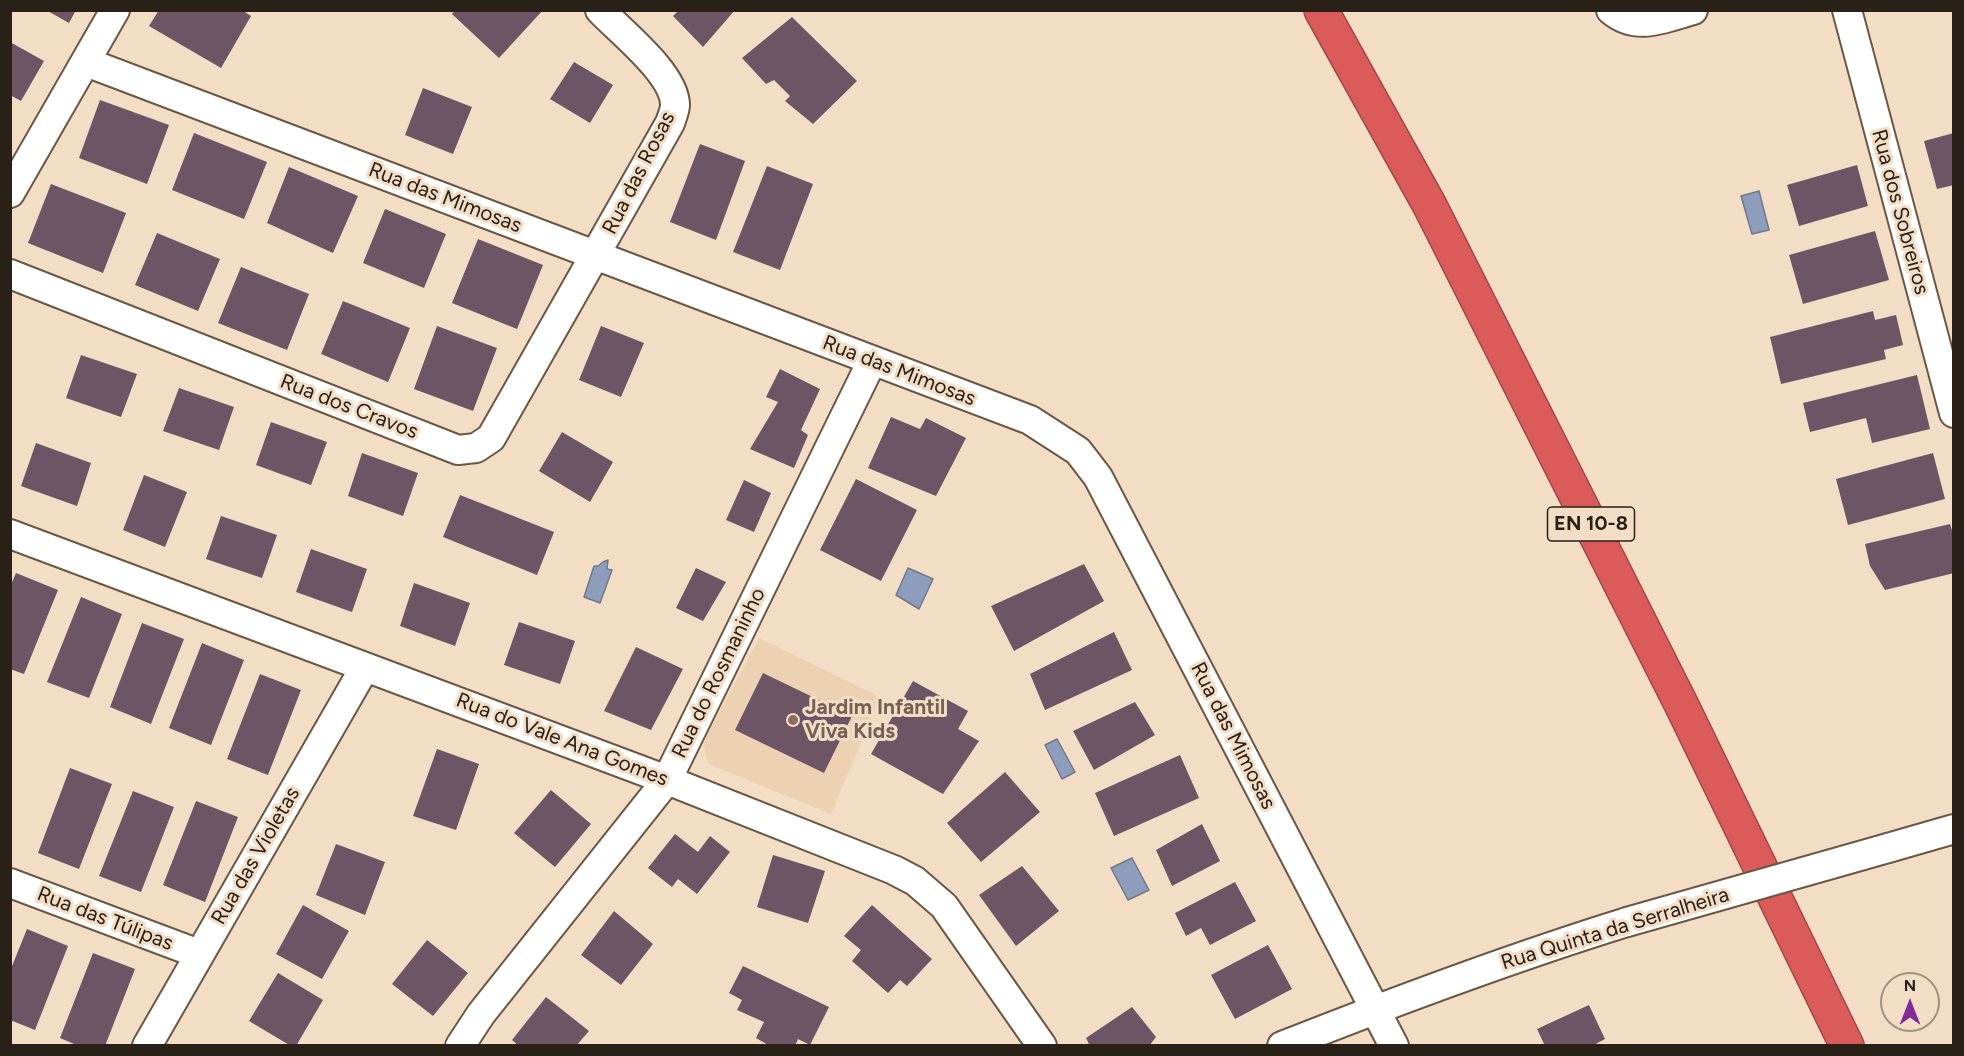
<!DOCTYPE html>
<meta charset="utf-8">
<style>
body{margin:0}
#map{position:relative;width:1964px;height:1056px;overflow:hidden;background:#f3ddc5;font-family:Figtree,sans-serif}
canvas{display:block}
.frame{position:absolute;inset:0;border:12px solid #292118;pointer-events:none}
.north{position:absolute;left:1880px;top:972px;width:60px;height:60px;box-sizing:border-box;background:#f3ddc5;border:2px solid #a29280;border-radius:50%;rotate:0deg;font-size:16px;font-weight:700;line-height:24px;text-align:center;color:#292118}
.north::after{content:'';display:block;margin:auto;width:21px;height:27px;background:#812b99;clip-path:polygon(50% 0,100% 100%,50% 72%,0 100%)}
</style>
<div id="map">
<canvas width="1964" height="1056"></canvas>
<div class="frame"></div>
<div class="north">N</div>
</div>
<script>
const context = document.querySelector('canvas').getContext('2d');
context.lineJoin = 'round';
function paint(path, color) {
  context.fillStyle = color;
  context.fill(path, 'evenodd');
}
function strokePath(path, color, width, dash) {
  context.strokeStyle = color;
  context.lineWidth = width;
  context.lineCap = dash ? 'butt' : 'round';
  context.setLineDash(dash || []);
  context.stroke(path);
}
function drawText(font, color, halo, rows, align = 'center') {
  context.font = font + ' Figtree,sans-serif';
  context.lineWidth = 6;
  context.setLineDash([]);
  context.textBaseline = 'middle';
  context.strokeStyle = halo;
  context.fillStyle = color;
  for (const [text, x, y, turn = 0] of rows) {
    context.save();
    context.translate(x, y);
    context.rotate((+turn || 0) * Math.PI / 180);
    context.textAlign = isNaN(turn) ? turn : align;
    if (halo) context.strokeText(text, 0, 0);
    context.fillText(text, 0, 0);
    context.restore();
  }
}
const built = new Path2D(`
 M759,638L880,697L831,814L708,764L703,743Z`);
const water = new Path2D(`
 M1759,191L1769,230L1752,234L1741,196Z
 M608,560L607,569L612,570L600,603L584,597L594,566H598L603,562Z
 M908,568L933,579L919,609L896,595Z
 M1057,739L1075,772L1062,779L1045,745Z
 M1132,858L1149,890L1128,900L1111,868Z`);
const building = new Path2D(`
 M46,10H76L69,23Z
 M159,10H242L251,16L221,68L149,26Z
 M455,10H543L499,58L452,14Z
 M679,10H735L703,47L673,16Z
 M792,17L857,81L813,124L785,101L790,96L774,80L766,84L742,58Z
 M10,42L44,61L21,101L10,95Z
 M574,62L613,85L590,123L550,99Z
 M423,88L472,107L453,154L405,135Z
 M100,100L169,125L147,184L79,158Z
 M194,133L267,162L244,219L172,190Z
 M1954,133V185L1937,189L1924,141Z
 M700,144L745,161L716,240L670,222Z
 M1857,165L1868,206L1799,226L1787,185Z
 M767,166L813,184L780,270L733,252Z
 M289,167L358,196L333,253L267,223Z
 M51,184L126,213L103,273L28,243Z
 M385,209L446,234L424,288L363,263Z
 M1875,231L1889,280L1803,304L1789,255Z
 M157,233L220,259L198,311L135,285Z
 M478,239L543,265L517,329L452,303Z
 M241,267L309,294L287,350L218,323Z
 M343,301L410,328L388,382L321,354Z
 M1873,311L1875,320L1896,315L1903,345L1884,350L1886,359L1781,384L1770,337Z
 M437,326L497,348L473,411L414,389Z
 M601,326L644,343L621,397L579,380Z
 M81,355L137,374L121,417L66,398Z
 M780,369L820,389L801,430L808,435L794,468L750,449L778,402L766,397Z
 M1917,375L1930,429L1872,443L1866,418L1810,432L1803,403Z
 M179,388L234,407L219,450L163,431Z
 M891,417L920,429L926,418L966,438L936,496L868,468Z
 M271,422L327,442L311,485L256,465Z
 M562,432L613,462L590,502L539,471Z
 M36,443L91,463L77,506L21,486Z
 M362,453L418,473L403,516L348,496Z
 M1933,453L1945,499L1848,525L1836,479Z
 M144,475L187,492L165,547L123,530Z
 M856,479L917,510L881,581L820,550Z
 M744,480L771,493L754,532L726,520Z
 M460,495L554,532L537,575L443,537Z
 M221,516L277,535L262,578L206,559Z
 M1950,524L1954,537V573L1885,590L1870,566L1865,544Z
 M311,549L367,569L352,612L296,592Z
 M1084,564L1104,601L1014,651L991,606Z
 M696,568L726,582L703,621L676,608Z
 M16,573L58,590L24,674L10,669V587Z
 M414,583L470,603L455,646L400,626Z
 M81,597L122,614L89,698L47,682Z
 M519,622L575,641L560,684L504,665Z
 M142,623L184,639L151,724L110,707Z
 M1114,632L1132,670L1045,710L1030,674Z
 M202,643L244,660L211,745L169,728Z
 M636,647L683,669L651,730L604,711Z
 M763,673L852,716L824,773L735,730Z
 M260,674L301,690L268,775L227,759Z
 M913,681L968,711L958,729L979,741L943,794L871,754Z
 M1135,702L1155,735L1094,770L1073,731Z
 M437,749L479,764L456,830L413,816Z
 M1180,755L1199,798L1114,836L1095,793Z
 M70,768L112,784L79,869L38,853Z
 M1005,772L1040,812L981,862L947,823Z
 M551,790L591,824L555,867L514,833Z
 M133,791L174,807L141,892L99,876Z
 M196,801L238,817L205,902L163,885Z
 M1202,824L1220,861L1172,886L1156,850Z
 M675,834L698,852L710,836L730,852L697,894L678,879L672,887L648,868Z
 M336,844L385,862L365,915L316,895Z
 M773,855L825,871L808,923L757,907Z
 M1022,866L1059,911L1016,946L979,895Z
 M1235,882L1256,921L1210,945L1201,928L1186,936L1175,913Z
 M303,905L349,931L322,979L276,954Z
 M872,905L932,959L907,986L900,980L888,993L852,961L861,950L844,936Z
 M614,911L653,944L621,985L581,955Z
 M27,929L68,946L35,1030L10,1020V971Z
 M427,940L468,973L433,1016L392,984Z
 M1268,945L1292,989L1235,1019L1211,975Z
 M93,953L135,969L105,1046H79L60,1038Z
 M743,966L829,1007L810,1045L798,1039L795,1046H770L756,1038L764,1022L737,1010L742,1000L729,993Z
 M278,973L323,1000L296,1046H291L249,1021Z
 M546,997L589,1031L576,1046H519L512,1040Z
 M1589,1005L1605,1039L1592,1046H1545L1537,1029Z
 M1132,1007L1156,1037L1149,1046H1090L1086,1038Z`);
const street = new Path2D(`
 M1611,10C1637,32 1664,18 1693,10
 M1847,10L1954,413
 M86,62L1030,420L1078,451L1098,477L1394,1046
 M10,193L115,10
 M10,274L458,450L476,448L491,438L670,123C672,117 675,110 675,105C675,74 621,32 600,10
 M10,534L667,780L894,870L915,881L944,906L1042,1046
 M1888,848L1954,829
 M10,883L199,954
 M147,1046L365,667
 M460,1046L481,1014L667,780L872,361
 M1282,1046C1396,1001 1511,958 1627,922`);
const highway = new Path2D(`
 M1321,10L1430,206L1682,706L1847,1046`);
const streetBridge = new Path2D(`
 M1627,922L1888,848`);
const markers = [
 [793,720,6,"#8d6e63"]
];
const shields = [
 [1591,524,87]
];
const shieldNames = [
 ["EN 10-8",1591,524]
];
const streetNames = [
 ["Rua das Rosas",639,173,-63],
 ["Rua das Mimosas",445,198,21],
 ["Rua dos Sobreiros",1900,212,75],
 ["Rua das Mimosas",899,371,21],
 ["Rua dos Cravos",349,407,21],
 ["Rua do Rosmaninho",719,673,-64],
 ["Rua das Mimosas",1233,736,63],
 ["Rua do Vale Ana Gomes",562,740,21],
 ["Rua das Violetas",256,856,-60],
 ["Rua das Túlipas",105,919,21],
 ["Rua Quinta da Serralheira",1615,929,-17]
];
const educationNames = [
 ["Jardim Infantil",805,708],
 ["Viva Kids",805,732]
];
paint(built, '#ecd1b3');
paint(water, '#8e9dbb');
strokePath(water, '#70788a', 1.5);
paint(building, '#6d5565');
strokePath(street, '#6b5844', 32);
strokePath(highway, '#9d4744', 36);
strokePath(street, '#fff', 28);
strokePath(highway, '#db5b5b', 33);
strokePath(streetBridge, '#6b5844', 32, []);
strokePath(streetBridge, '#fff', 28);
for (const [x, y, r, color] of markers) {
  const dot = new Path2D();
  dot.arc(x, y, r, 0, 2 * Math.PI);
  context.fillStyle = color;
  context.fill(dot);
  strokePath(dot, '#f3ddc5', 2);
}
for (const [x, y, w] of shields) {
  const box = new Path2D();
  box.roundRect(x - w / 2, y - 17, w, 34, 4.5);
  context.fillStyle = '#f3ddc5';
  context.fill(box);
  strokePath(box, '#292118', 1.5);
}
drawText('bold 20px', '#292118', null, shieldNames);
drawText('21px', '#292118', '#f3ddc5', streetNames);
drawText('bold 21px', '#785e54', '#f3ddc5', educationNames, 'left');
</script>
